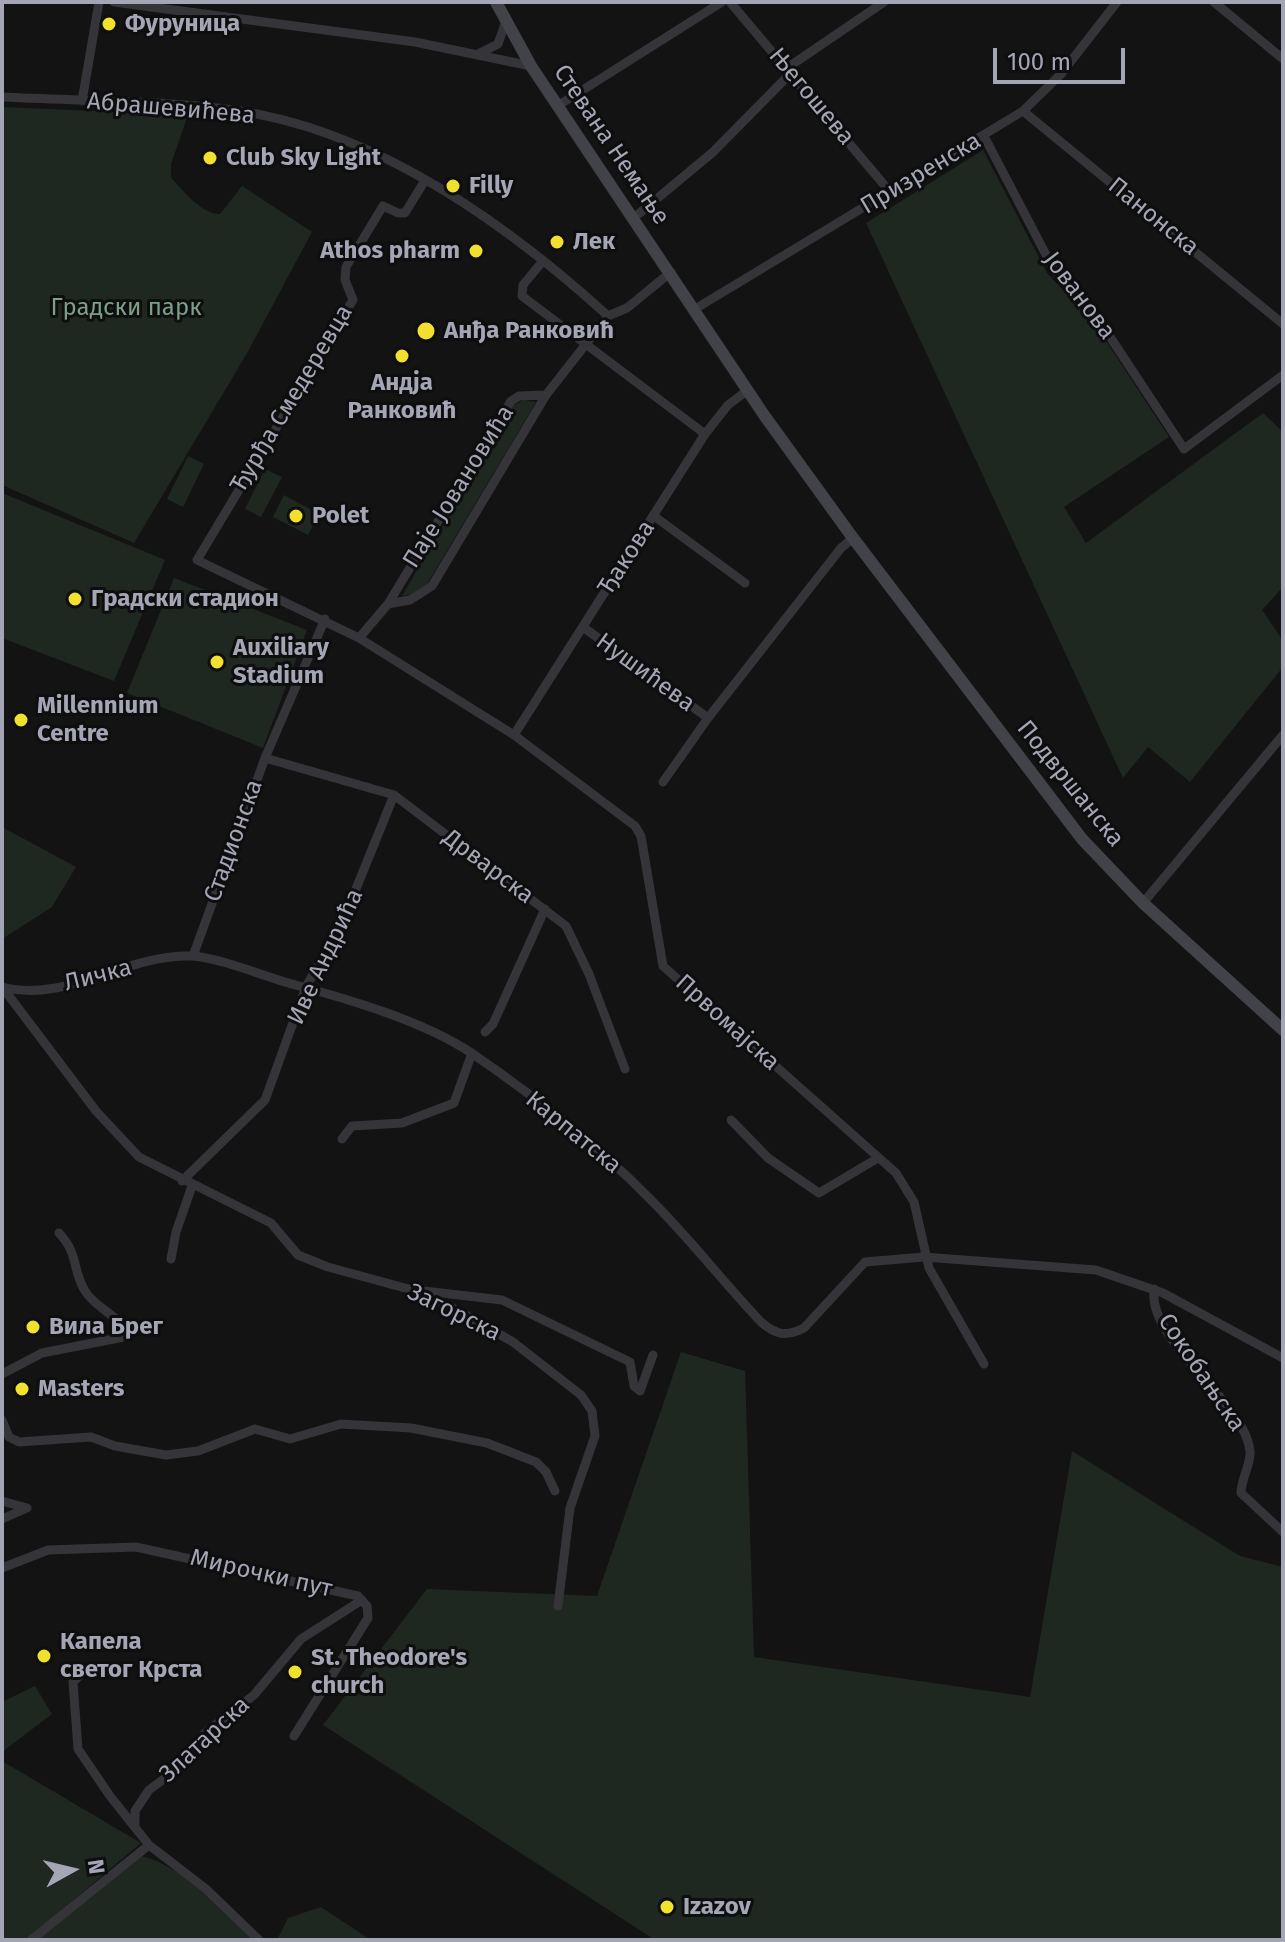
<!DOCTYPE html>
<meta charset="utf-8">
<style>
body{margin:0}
#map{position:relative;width:1285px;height:1942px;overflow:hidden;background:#131314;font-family:"Fira Sans",sans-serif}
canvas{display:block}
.frame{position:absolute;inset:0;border:4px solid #a4a5b5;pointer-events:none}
.north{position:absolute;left:32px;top:1830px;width:80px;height:80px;-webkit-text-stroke:6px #0e0e0f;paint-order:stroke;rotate:82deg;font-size:22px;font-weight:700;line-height:32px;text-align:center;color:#a4a5b5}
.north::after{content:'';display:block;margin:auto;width:28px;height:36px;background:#a4a5b5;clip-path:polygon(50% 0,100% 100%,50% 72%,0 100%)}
.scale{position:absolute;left:993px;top:48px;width:132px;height:36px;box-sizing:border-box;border:4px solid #a4a5b5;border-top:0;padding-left:10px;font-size:24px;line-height:28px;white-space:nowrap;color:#a4a5b5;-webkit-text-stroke:6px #0e0e0f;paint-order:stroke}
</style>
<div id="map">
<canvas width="1285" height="1942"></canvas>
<div class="frame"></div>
<div class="north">N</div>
<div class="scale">100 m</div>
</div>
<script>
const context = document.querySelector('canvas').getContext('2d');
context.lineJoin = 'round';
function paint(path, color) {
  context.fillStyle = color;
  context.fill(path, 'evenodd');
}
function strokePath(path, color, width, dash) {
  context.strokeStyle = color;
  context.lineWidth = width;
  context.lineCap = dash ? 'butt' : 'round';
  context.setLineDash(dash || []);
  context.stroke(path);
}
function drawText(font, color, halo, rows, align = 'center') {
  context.font = font + ' "Fira Sans",sans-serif';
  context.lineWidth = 6;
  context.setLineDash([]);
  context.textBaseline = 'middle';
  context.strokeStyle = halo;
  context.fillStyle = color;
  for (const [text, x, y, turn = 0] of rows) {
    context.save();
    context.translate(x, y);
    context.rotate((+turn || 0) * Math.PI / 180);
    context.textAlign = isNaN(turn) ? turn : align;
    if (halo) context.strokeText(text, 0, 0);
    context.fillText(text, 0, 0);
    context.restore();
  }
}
const green = new Path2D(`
 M2,107L188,115L171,164V178C184,191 201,214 220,214L242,186L312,232L246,355L134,543L2,485Z
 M983,150L1047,273L1095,324L1169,437L1064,507L1086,543L1263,413L1283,432V587L1262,610L1283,641V667L1190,782L1148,747L1123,778L866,223Z
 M523,400L536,402L426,586L419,593L402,596L512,406Z
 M188,456L204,464L183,507L167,499Z
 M265,469L282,477L261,517L245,509Z
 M2,493L165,560L114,681L2,638Z
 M284,495L319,514L308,535L273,517Z
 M174,578L307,630L263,748L127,693Z
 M2,827L76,867L52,907L2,939Z
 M681,1352L745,1371L754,1657L1030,1697L1072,1451L1240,1556L1283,1567V1940H655L323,1725L427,1589L597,1596Z
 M35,1686L52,1714L2,1752V1702Z
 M2,1761L141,1843L59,1912L139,1856C174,1860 229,1912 252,1940H2Z
 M321,1907L371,1940H277L288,1918Z`);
const street = new Path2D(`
 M114,2L415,42L531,66
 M730,2L891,193
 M1214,2L1283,59
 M480,53L498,44L506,21
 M787,68L884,2
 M2,97C80,101 162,100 240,111C378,132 507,224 608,316
 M82,101L99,2
 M559,105L722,2
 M1023,111L1283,324
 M984,136L1054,270L1091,308L1184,449L1283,375
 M424,182L405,213H398L383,206L346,267L345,280L353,300L197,560L359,638L514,735L635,826L641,836L663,966L896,1173L914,1202L929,1268L984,1364
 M635,217L713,152L791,73
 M542,262L523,285L522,296L705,434
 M695,309L1023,111L1061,74L1117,2
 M654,516L745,583
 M388,604L410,600L432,586L546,395L608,316L627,308L671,272
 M583,627L708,718
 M359,638L388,604L511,401L519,396L546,395
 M514,735L705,434L728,405L748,390
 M265,758L394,795L566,926L589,974L625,1069
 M663,782L708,718L841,548L853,538
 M1143,903L1283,735
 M193,956L265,758L325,619
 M2,987C67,1004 128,953 192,956C221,958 263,976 292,984C348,999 424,1021 473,1054C534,1096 595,1143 647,1196C688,1236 722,1281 761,1322C776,1335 786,1337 804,1328L865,1262L924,1257L1096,1270L1163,1293L1283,1358
 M3,988L96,1111L139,1157L271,1223L298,1255L328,1267L416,1291L457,1310L513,1342L581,1395L592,1411L595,1436L570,1508L558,1606
 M485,1032L493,1024L545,909
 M731,1120L768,1158L819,1193L878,1158
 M342,1139L352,1126L402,1123L454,1103L472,1053
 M182,1181L265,1100L306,987L345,916L394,795
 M171,1259L176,1232L192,1186
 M1154,1289C1147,1342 1247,1403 1250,1452C1251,1464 1241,1479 1241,1493L1283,1532
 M424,1291L502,1300L630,1362L634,1386L640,1391L653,1355
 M2,1374L42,1353L129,1336C120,1315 96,1309 85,1291C72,1270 79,1254 59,1233
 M2,1420L9,1437L19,1442L91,1437L115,1446L166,1455L198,1451L255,1429L290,1439L341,1424L411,1428L487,1443L536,1462L546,1472L555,1491
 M2,1501L27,1508L2,1519
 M2,1568L48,1550L136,1547L358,1596L367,1606L368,1618L294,1736
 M88,1668L73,1682L78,1749L110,1796L149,1845L206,1889L259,1940
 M135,1827V1811L149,1790L176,1770L205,1733L254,1695L301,1639L362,1600
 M31,1940L149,1845`);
const secondary = new Path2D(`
 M496,2L531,66L764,415L853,538L1082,839L1143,903L1283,1030`);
const markers = [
 [109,24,8,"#f1e12e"],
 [210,158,8,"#f1e12e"],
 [453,186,8,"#f1e12e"],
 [557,242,8,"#f1e12e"],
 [476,251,8,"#f1e12e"],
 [426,331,10,"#f1e12e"],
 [402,356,8,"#f1e12e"],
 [296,516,8,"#f1e12e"],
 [75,599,8,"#f1e12e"],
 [217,662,8,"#f1e12e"],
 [21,720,8,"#f1e12e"],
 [33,1327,8,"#f1e12e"],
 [22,1389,8,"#f1e12e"],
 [44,1656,8,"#f1e12e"],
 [295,1672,8,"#f1e12e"],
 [667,1907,8,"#f1e12e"]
];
const poiNames = [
 ["Фуруница",125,24],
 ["Club Sky Light",226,158],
 ["Filly",469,186],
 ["Лек",573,242],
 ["Athos pharm",460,251,"right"],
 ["Анђа Ранковић",444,331],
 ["Андја",402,383,"center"],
 ["Ранковић",402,411,"center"],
 ["Polet",312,516],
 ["Градски стадион",91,599],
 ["Auxiliary",233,648],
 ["Stadium",233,676],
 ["Millennium",37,706],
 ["Centre",37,734],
 ["Вила Брег",49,1327],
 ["Masters",38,1389],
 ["Капела",60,1642],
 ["светог Крста",60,1670],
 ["St. Theodore's",311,1658],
 ["church",311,1686],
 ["Izazov",683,1907]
];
const streetNames = [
 ["Његошева",811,97,50],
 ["Абрашевићева",171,109,5],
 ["Стевана Немање",611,145,56],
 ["Призренска",921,174,-31],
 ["Панонска",1153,217,39],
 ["Јованова",1079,296,53],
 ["Ђурђа Смедеревца",292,399,-59],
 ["Паје Јовановића",459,487,-58],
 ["Ђакова",627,558,-57],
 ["Нушићева",645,673,36],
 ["Подвршанска",1070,784,51],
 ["Стадионска",234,841,-70],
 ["Дрварска",488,867,37],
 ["Иве Андрића",326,957,-65],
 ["Личка",98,976,-14],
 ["Првомајска",727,1023,42],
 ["Карпатска",573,1133,39],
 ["Загорска",454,1313,26],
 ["Сокобањска",1201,1373,56],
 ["Мирочки пут",261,1574,13],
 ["Златарска",205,1740,-43]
];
const parkNames = [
 ["Градски парк",126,308]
];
paint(green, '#1f2721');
strokePath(street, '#343439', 9);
strokePath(secondary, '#424249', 12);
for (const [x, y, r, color] of markers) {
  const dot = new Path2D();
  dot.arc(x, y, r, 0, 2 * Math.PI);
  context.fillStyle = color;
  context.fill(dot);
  strokePath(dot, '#0e0e0f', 3);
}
drawText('bold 24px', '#a4a5b5', '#0e0e0f', poiNames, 'left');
drawText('24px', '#a4a5b5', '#0e0e0f', streetNames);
drawText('24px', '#7ba087', '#0e0e0f', parkNames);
</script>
